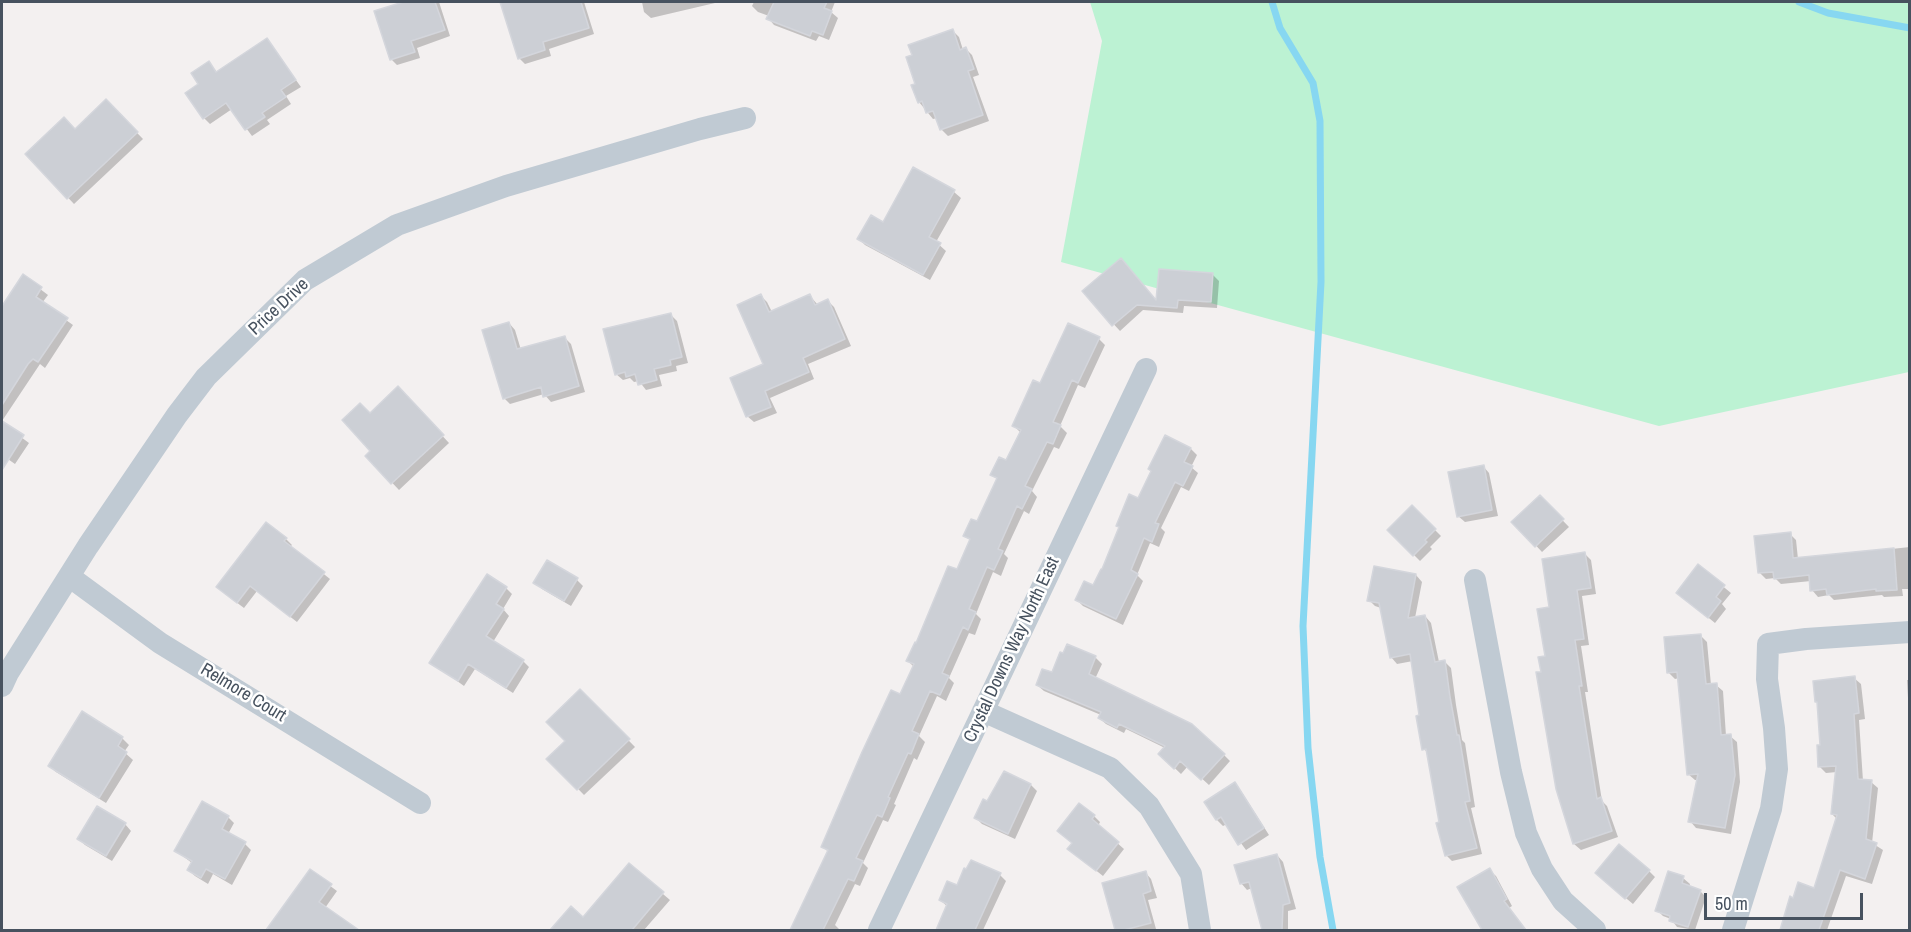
<!DOCTYPE html>
<style>
body{margin:0}
#map{position:relative;width:1911px;height:932px;overflow:hidden;background:#f3f0f0;font-family:"Archivo Narrow",sans-serif}
canvas{display:block}
.frame{position:absolute;inset:0;border:3px solid #47525f;pointer-events:none}
.scale{position:absolute;left:1704px;top:893px;width:159px;height:27px;box-sizing:border-box;border:3px solid #47525f;border-top:0;padding-left:8px;font-size:18px;line-height:21px;white-space:nowrap;color:#47525f;-webkit-text-stroke:4px #fff;paint-order:stroke}
</style>
<div id="map">
<canvas width="1911" height="932"></canvas>
<div class="frame"></div>
<div class="scale">50 m</div>
</div>
<script>
const context = document.querySelector('canvas').getContext('2d');
context.lineJoin = 'round';
function paint(path, color) {
  context.fillStyle = color;
  context.fill(path, 'evenodd');
}
function strokePath(path, color, width, dash) {
  context.strokeStyle = color;
  context.lineWidth = width;
  context.lineCap = dash ? 'butt' : 'round';
  context.setLineDash(dash || []);
  context.stroke(path);
}
function drawText(font, color, halo, rows, align = 'center') {
  context.font = font + ' "Archivo Narrow",sans-serif';
  context.lineWidth = 5;
  context.setLineDash([]);
  context.textBaseline = 'middle';
  context.strokeStyle = halo;
  context.fillStyle = color;
  for (const [text, x, y, turn = 0] of rows) {
    context.save();
    context.translate(x, y);
    context.rotate((+turn || 0) * Math.PI / 180);
    context.textAlign = isNaN(turn) ? turn : align;
    if (halo) context.strokeText(text, 0, 0);
    context.fillText(text, 0, 0);
    context.restore();
  }
}
const green = new Path2D(`
 M1090,2H1909V372L1659,426L1061,262L1102,41Z`);
const shadow = new Path2D(`
 M407,2H439L450,36L417,48L420,58L397,65L391,59L376,12Z
 M502,2H584L594,34L549,49L551,56L525,64L519,58Z
 M642,2H715V3L651,18L644,12Z
 M754,2H835L831,12L838,18L829,40L819,36L816,41L774,25L768,18L769,16L758,12L752,6Z
 M953,31L959,37L963,50L966,49L972,55L979,75L973,77L989,121L948,136L941,129L937,118L933,119L919,102L917,85Z
 M267,40L301,87L286,96L291,104L267,120L270,124L252,136L232,109L210,124L204,118L200,84L209,63L218,73Z
 M106,101L143,139L74,204L27,154L75,131Z
 M913,169L954,192L961,198L936,242L946,251L930,280L865,245L859,239L883,224Z
 M1212,274L1219,281L1217,308L1184,306L1183,313L1143,310L1120,331L1084,292L1158,302Z
 M23,276L48,295L42,303L73,325L45,368L40,364L2,421V308Z
 M761,296L767,302L772,312L810,296L818,305L828,301L834,307L851,346L808,364L814,379L770,398L777,413L754,422L747,416L765,365Z
 M670,314L677,321L688,363L676,366L677,371L659,375L662,386L646,390L639,381L634,382L630,378L623,380L616,374Z
 M509,323L515,330L521,350L564,337L571,344L585,392L551,402L544,394L510,404L504,398Z
 M1099,339L1105,345L1085,388L1078,385L1060,426L1067,433L1059,449L1054,447L1032,491L1037,497L1029,514L1024,511L1004,554L1008,558L1001,576L993,572L976,614L981,619L975,635L969,633L949,678L954,683L946,701L937,696L919,736L925,742L917,760L914,758L894,804L896,805L888,822L883,820L863,863L868,868L860,886L855,884L835,925L840,930H792L828,852L823,846L901,696L914,667L908,661L957,571L971,541L965,536L978,523L998,480L992,475L1007,462L1021,433L1014,426L1040,385Z
 M398,388L449,443L399,490L367,456L373,451L370,415Z
 M2,423L29,443L15,464L2,455Z
 M1166,437L1191,449L1197,455L1191,467L1198,473L1189,491L1181,487L1161,528L1165,532L1159,547L1150,543L1137,575L1143,581L1123,625L1083,606L1077,600L1094,587L1152,471Z
 M1483,466L1489,473L1498,516L1465,522L1458,516Z
 M1540,497L1569,527L1542,552L1514,522Z
 M1412,507L1441,536L1430,547L1432,549L1420,561L1389,530Z
 M1790,534L1796,540L1798,559L1910,547V589H1902L1903,596L1884,597L1882,595L1834,600L1829,595L1818,597L1812,590L1811,581L1781,584L1775,578L1766,579L1760,573Z
 M286,539L292,545L290,547L330,579L297,622L257,591L244,608L224,593Z
 M1585,554L1591,560L1596,594L1582,596L1589,645L1581,646L1588,692H1585L1602,801L1607,806L1618,837L1581,850L1574,844L1558,789L1543,673L1546,657L1550,608Z
 M1698,566L1731,593L1722,604L1726,609L1715,623L1678,593Z
 M1416,575L1422,582L1415,618L1425,616L1431,623L1439,662H1445L1451,668L1456,705L1462,740L1465,743L1475,807L1471,808L1482,854L1452,861L1446,855L1429,754L1424,749L1421,716L1413,661L1397,664L1391,657L1381,608L1375,606L1369,600Z
 M577,580L583,586L571,606L542,589L535,582Z
 M506,588L512,594L503,609L509,616L493,642L523,661L529,667L513,693L475,669L464,686L431,662Z
 M1701,636L1707,642L1711,685H1716L1723,691L1726,736H1730L1737,742L1740,782L1731,834L1696,828L1690,821L1698,780H1695L1688,774L1679,678L1675,679L1668,672Z
 M1095,657L1102,664L1095,679L1224,755L1230,761L1209,785L1188,766L1181,774L1160,754L1165,748L1126,729L1124,733L1106,724L1099,718L1101,715L1044,691L1037,685L1053,674Z
 M1854,678L1861,684L1865,719L1859,720L1863,781L1871,782L1878,788L1872,843L1883,850L1872,884L1846,876L1827,930H1780L1791,898L1794,900L1815,890L1837,819L1832,814L1837,772L1826,773L1819,766L1821,746Z
 M1907,680H1910V716H1909Z
 M580,691L635,747L584,795L549,759L567,741Z
 M83,713L122,738L129,745L124,752L133,760L106,803L56,772L50,766Z
 M1235,784L1241,791L1269,835L1246,850L1227,824L1223,826L1217,820L1206,803Z
 M1031,785L1037,791L1015,839L982,824L976,818L988,803Z
 M1094,816L1100,822L1098,826L1124,849L1103,876L1069,849L1073,843L1059,831Z
 M228,817L234,823L228,834L245,844L251,850L232,885L213,874L208,884L195,876L188,870L192,863L176,851Z
 M125,824L131,831L112,861L85,845L79,839Z
 M1277,855L1283,862L1296,909L1288,911V930H1264L1252,888L1247,890L1241,883Z
 M629,865L670,900L644,930H557L554,928L584,919Z
 M1489,870L1496,876L1512,906L1509,908L1526,930H1484L1459,888Z
 M310,871L337,891L325,908L357,930H268Z
 M1649,871L1655,877L1633,904L1603,879Z
 M1145,872L1151,879L1157,898L1148,900L1156,929L1117,930L1104,884Z
 M1000,875L1006,881L983,930H937L948,907L940,900L957,887Z
 M1683,878L1690,884L1689,887L1700,891L1706,897L1695,930L1677,927L1671,919L1663,916L1657,910Z`);
const stream = new Path2D(`
 M1272,2L1280,28L1313,83L1320,121L1321,282L1303,626L1308,748L1320,857L1333,930
 M1799,2L1828,13L1910,28`);
const building = new Path2D(`
 M403,2H435L445,30L411,41L415,52L390,60L374,11Z
 M500,2H581L589,28L543,42L545,50L518,59Z
 M774,2H827L824,8L832,11L823,35L812,31L810,36L766,19Z
 M953,29L960,50L966,47L974,69L968,71L983,115L940,130L933,111L926,113L922,101L918,103L911,85L915,84L906,57L912,55L908,45Z
 M267,38L296,80L281,90L286,97L262,113L265,117L245,130L226,103L203,119L185,93L198,84L191,73L209,61L216,72Z
 M106,99L138,132L67,199L25,154L64,117L75,129Z
 M913,167L955,190L929,237L941,243L923,275L857,239L871,215L883,222Z
 M1121,258L1156,300L1159,269L1213,273L1211,302L1178,300L1177,308L1137,305L1112,326L1082,291Z
 M23,274L42,287L36,297L68,318L38,362L33,359L28,364L2,405V306Z
 M761,294L769,312L810,294L815,305L828,299L845,339L803,358L809,372L765,391L771,407L746,417L730,378L763,364L737,305Z
 M671,313L682,357L670,360L671,365L654,369L657,380L638,385L635,374L626,377L625,372L615,375L603,329Z
 M509,322L517,349L565,336L579,386L543,397L541,387L503,399L482,330Z
 M1068,323L1100,337L1078,383L1072,380L1053,422L1061,425L1053,444L1047,442L1025,486L1032,489L1022,509L1017,506L998,549L1003,551L994,570L987,567L969,609L976,612L968,630L963,627L942,673L949,676L940,695L930,691L912,731L919,734L911,754L908,753L888,797L890,798L882,817L877,815L856,858L863,861L854,881L848,879L823,930H790L828,850L821,847L862,752L891,690L900,694L914,664L906,661L915,642L916,643L948,566L957,569L970,539L963,536L971,519L977,521L997,478L990,475L999,457L1006,460L1021,430L1012,426L1033,380L1040,383Z
 M398,386L444,435L391,484L365,456L370,451L342,420L360,403L370,413Z
 M2,421L24,435L2,470Z
 M1165,435L1191,448L1184,462L1193,466L1183,486L1175,482L1155,523L1159,524L1152,542L1144,538L1131,570L1138,574L1116,619L1075,600L1084,581L1093,585L1101,569H1102L1119,527L1116,526L1129,494L1138,498L1151,471L1148,469Z
 M1484,465L1492,510L1457,517L1448,472Z
 M1540,495L1564,519L1535,547L1511,522Z
 M1412,505L1436,529L1425,540L1427,542L1413,556L1387,530Z
 M266,522L287,538L284,541L325,572L290,617L250,586L237,603L216,587Z
 M1791,532L1793,558L1894,548L1897,590L1876,591V589L1827,595L1826,589L1810,591L1809,575L1774,579L1773,572L1758,573L1754,536Z
 M1585,552L1591,588L1577,590L1584,639L1575,640L1582,686H1579L1597,799L1601,797L1612,831L1573,844L1556,789L1536,672H1541L1538,657L1545,656L1537,609L1549,607L1542,559Z
 M547,560L578,578L564,601L533,583Z
 M1698,564L1725,585L1716,597L1721,601L1708,618L1676,593Z
 M1374,566L1416,574L1408,618L1425,615L1435,662L1445,660L1450,697L1457,735H1459L1470,801L1465,802L1477,848L1445,856L1436,823L1439,822L1426,749L1422,750L1416,716L1419,715L1410,654L1390,658L1379,603L1367,601Z
 M487,574L507,587L496,604L504,609L486,636L524,660L506,688L468,664L458,681L429,663Z
 M1701,634L1706,684L1717,683L1721,735L1731,734L1735,775L1725,828L1688,822L1698,774L1687,775L1677,672L1667,673L1664,637Z
 M1067,644L1096,656L1089,674L1192,724L1225,754L1201,780L1180,761L1174,769L1158,754L1165,746L1119,724L1117,728L1098,718L1101,712L1036,685L1042,669L1052,672L1060,652L1063,653Z
 M1855,676L1859,713L1854,714L1858,779L1872,780L1866,839L1877,843L1865,879L1840,870L1819,930H1780L1790,896L1793,898L1798,882L1814,888L1837,815L1831,814L1836,766L1818,767L1817,745H1820L1817,702H1815L1813,681Z
 M580,689L630,739L577,790L546,759L565,741L546,722Z
 M82,711L123,737L118,746L127,752L99,798L48,766Z
 M1004,771L1031,784L1008,834L974,818L983,799L987,801Z
 M1235,782L1264,828L1238,845L1221,817L1216,820L1204,802Z
 M202,801L229,816L222,829L246,842L225,879L206,869L201,878L187,870L192,861L174,851Z
 M1079,803L1095,815L1092,819L1119,842L1096,871L1067,849L1072,843L1057,831Z
 M97,806L126,823L106,856L77,839Z
 M1619,844L1650,870L1625,899L1595,873Z
 M1277,854L1290,903L1283,905L1282,930H1262L1249,882L1240,884L1234,865Z
 M971,860L1001,873L975,930H936L947,904L939,900L947,881L957,885L964,868L966,869Z
 M629,863L664,892L632,930H550L571,906L583,917Z
 M1490,868L1507,899L1504,901L1526,930H1482L1457,887Z
 M310,869L332,884L319,902L359,930H266Z
 M1146,871L1151,891L1143,894L1151,923L1124,930H1115L1102,883Z
 M1668,871L1684,876L1682,883L1701,890L1688,927L1669,921L1670,916L1655,911Z`);
const street = new Path2D(`
 M70,577L160,643L420,803
 M1475,580L1511,772L1526,833L1542,869L1563,901L1595,930
 M2,686L8,673L88,546L177,415L206,377L305,280L397,225L506,186L700,129L745,118
 M983,711L1110,768L1149,806L1191,874L1200,930
 M879,930L1146,369
 M1733,930L1771,809L1777,769L1774,728L1767,679L1768,644L1806,639L1910,632`);
const streetNames = [
 ["Price Drive",279,307,-43],
 ["Crystal Downs Way North East",1012,650,-65],
 ["Relmore Court",243,693,31]
];
paint(green, '#bcf2d3');
paint(shadow, '#0003');
strokePath(stream, '#87d7f1', 7);
paint(building, '#cccfd5');
strokePath(building, '#d4d6dc', 1.5);
strokePath(street, '#c0cad3', 22);
drawText('18px', '#47525f', '#fff', streetNames);
</script>
